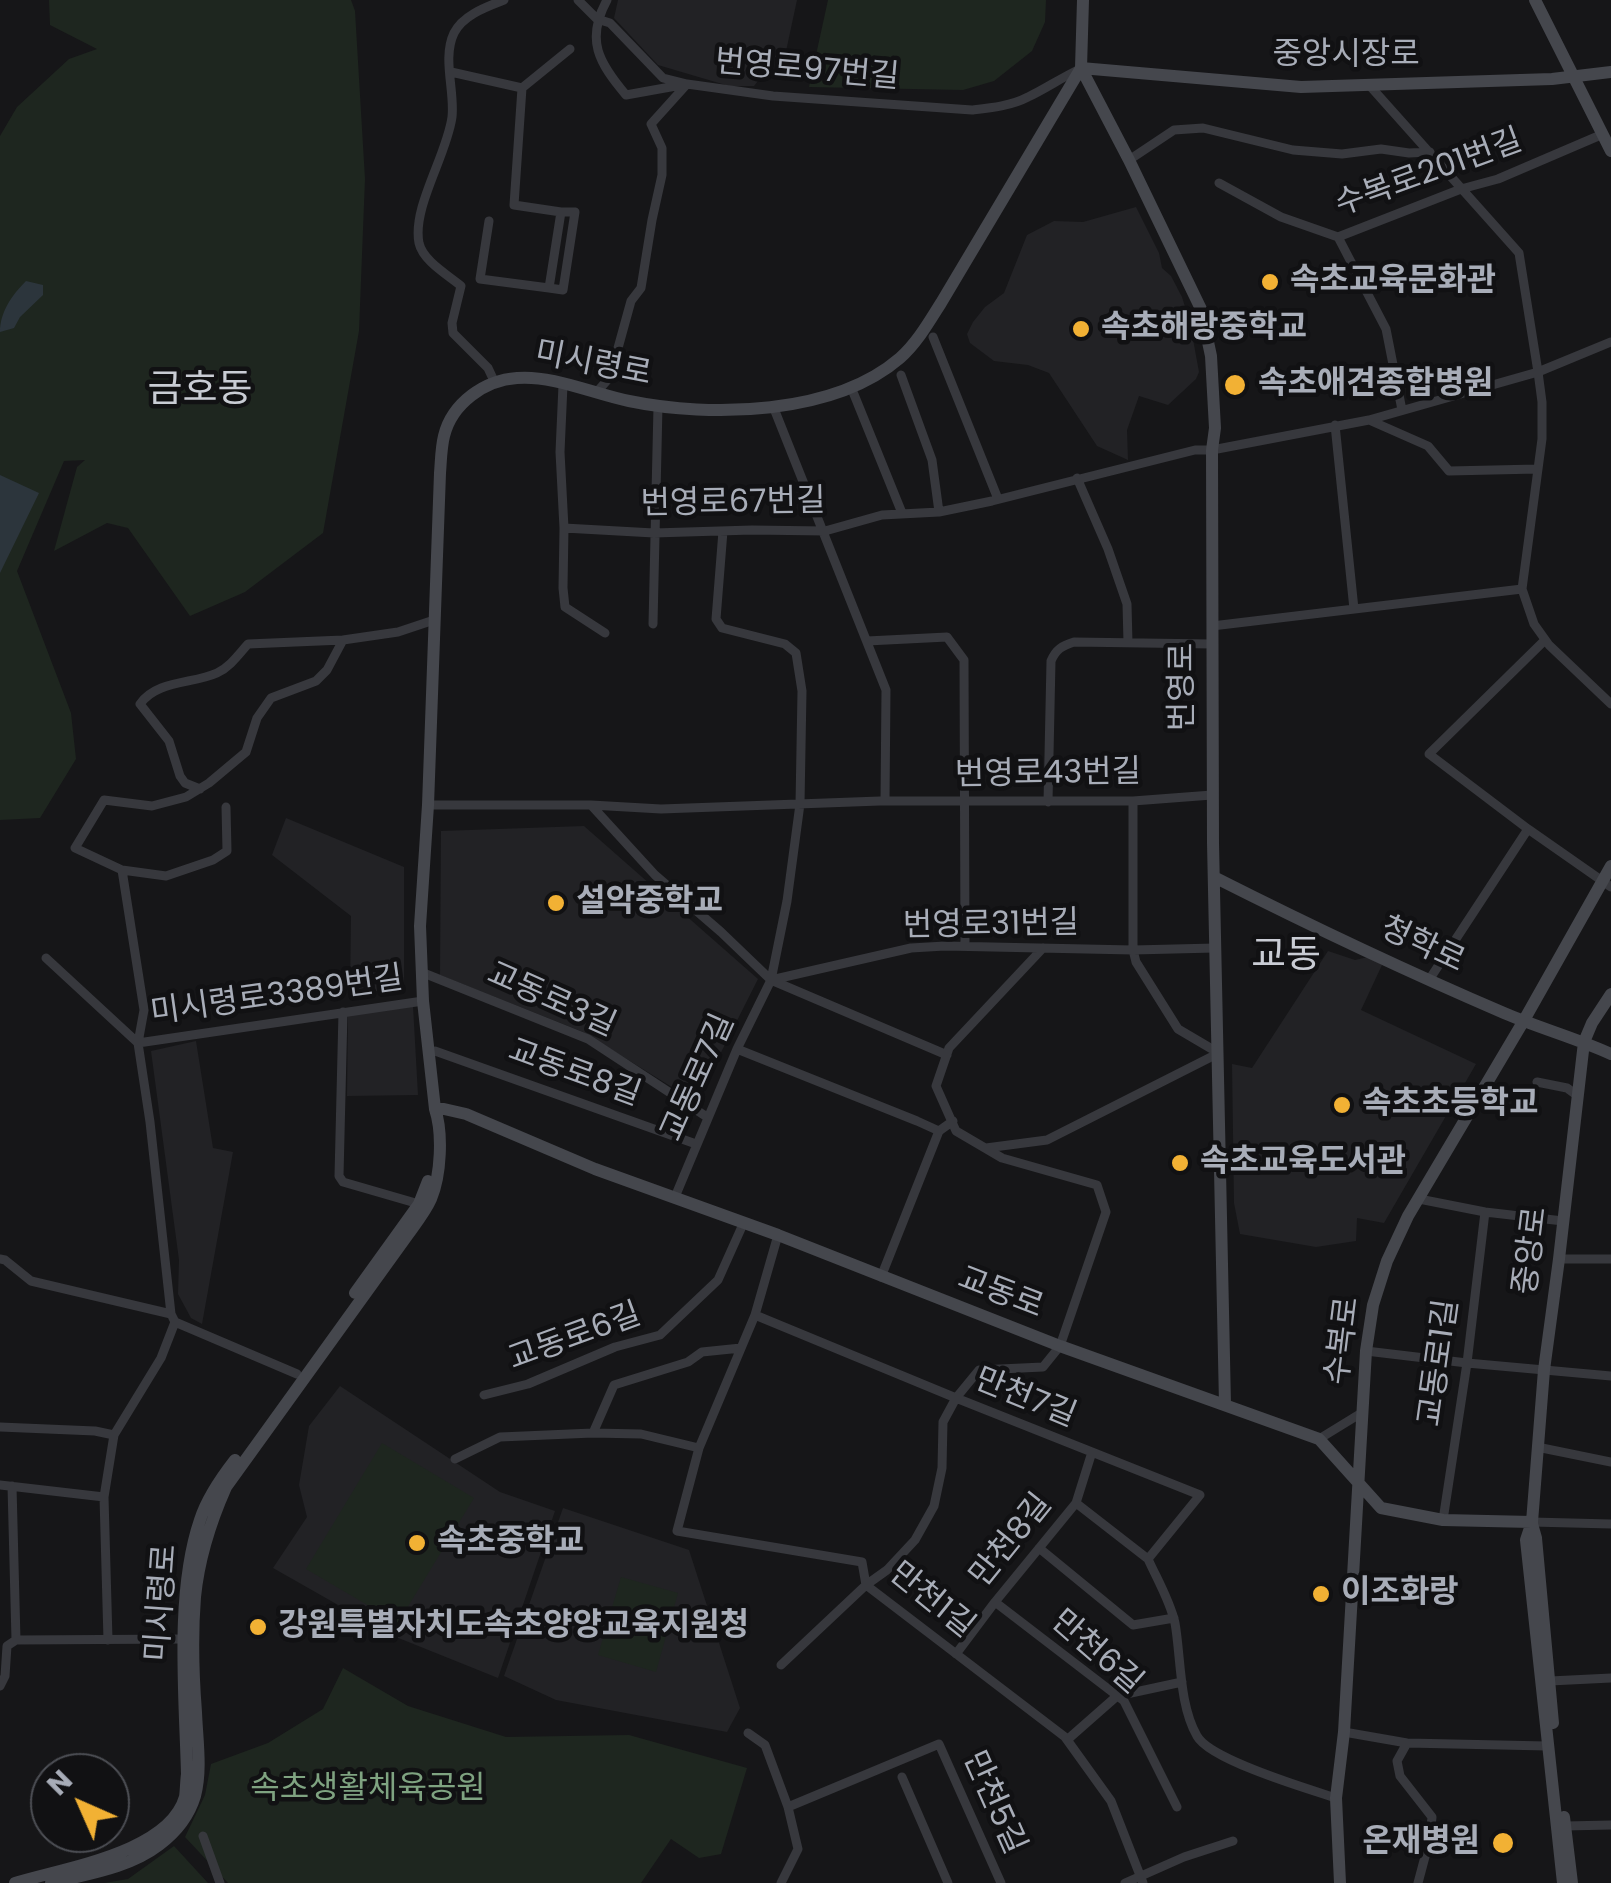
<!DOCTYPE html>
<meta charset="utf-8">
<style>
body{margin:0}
#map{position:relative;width:1611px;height:1883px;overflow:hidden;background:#161618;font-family:Poppins,sans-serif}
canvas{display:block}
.north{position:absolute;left:30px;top:1753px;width:100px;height:100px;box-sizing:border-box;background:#111113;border:2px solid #4d4f55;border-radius:50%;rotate:315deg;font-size:28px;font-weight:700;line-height:40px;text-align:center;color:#a8adb8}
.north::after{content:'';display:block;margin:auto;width:35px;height:45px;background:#f2b134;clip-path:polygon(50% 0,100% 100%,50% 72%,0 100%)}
</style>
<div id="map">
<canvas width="1611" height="1883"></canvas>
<div class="north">N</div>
</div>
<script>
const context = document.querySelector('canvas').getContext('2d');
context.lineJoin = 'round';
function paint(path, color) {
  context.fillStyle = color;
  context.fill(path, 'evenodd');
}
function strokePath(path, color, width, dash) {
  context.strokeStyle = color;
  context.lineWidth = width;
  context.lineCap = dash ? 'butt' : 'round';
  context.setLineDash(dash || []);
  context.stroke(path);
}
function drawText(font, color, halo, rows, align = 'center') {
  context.font = font + ' Poppins,"Noto Sans KR",sans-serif';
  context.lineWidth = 9;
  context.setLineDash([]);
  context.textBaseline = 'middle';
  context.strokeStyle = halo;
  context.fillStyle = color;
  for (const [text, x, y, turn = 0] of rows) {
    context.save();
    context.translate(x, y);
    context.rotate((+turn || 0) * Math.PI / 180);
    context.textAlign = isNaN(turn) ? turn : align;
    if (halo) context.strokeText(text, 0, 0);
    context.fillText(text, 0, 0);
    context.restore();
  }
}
const built = new Path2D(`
 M618,0H797L782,70L770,77L762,76L754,86H729L658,65L614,18Z
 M1136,207L1159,253L1162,268L1171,276L1182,297L1190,323L1199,372L1196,379L1168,405L1139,396L1127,430L1128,460L1097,446L1049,373L1028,365L994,361L970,343L967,334L973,322L985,307L1004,293L1027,235L1054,221L1083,222Z
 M286,818L404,867V987L350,995L351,916L272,855Z
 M584,826L758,979L696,1102L583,1032L440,975L441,831Z
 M1328,951L1355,960L1368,957L1382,965L1361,1010L1476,1064L1384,1223L1357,1218L1356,1241L1316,1247L1240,1234L1234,1203L1232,1064L1252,1068Z
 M413,1006L418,1095L347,1096L348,1015Z
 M196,1041L213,1148L233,1152L202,1324L191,1318L178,1294L179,1260L151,1051Z
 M340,1386L500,1492L555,1511L498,1678L391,1635L273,1568L307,1517L299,1485L309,1426Z
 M563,1508L689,1550L740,1708L727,1732L556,1700L504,1676Z`);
const green = new Path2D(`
 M49,0H351L355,11L365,179L359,331L323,533L245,592L190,616L128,528L107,523L54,551L77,467L85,460L64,461L17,571L71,713L76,759L40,818L0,820V136L17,107L69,59L97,49L50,25Z
 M828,0H1046L1045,22L1032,51L994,81L963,90L809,87Z
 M382,1443L474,1498L398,1623L306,1569Z
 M621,1577L678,1593L656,1672L598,1655Z
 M343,1668L408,1706L506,1737L629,1735L747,1768L721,1854L699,1858L671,1839L641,1883H228L185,1837L205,1795L211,1764L268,1743L323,1709Z
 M174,1846L208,1883H104L128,1879Z`);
const water = new Path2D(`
 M26,281L43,285V295L20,317L14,328L0,332C0,312 12,295 26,281Z
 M0,475L39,493L0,573Z`);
const street = new Path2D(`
 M578,0L597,19L610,23L663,78L687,84L651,124L662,148V175L652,220L641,288L631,301L610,377L596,393
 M607,0C585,40 599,63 626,95L687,84L773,96L972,110C990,108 1011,106 1028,97C1045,89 1061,78 1078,70
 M451,72L522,88
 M1370,86L1519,253L1538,372L1542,402V439L1522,589L1534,624L1549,645L1611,704
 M1129,160L1174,130L1203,128L1293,150L1342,154L1381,149L1409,153L1430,152
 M1219,183L1281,217L1338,237L1461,189L1498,179L1603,134
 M489,221L480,279L549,288L561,212L514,205L522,88L570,49
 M1338,237L1386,329L1402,410
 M549,288L563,290L575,212H561
 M933,337L998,499
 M901,375L932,460L939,512
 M495,383L488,368L453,333L452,323L461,286C448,275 423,261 419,243C412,207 447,155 452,117C455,91 442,58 454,33C463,15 486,7 504,0
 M563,385L560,452L564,528L563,588L565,607L605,633
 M851,387L902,513
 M773,406L886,690L885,801
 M1369,420L1428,446L1449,471L1537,469
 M1335,425L1354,609
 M1077,478L1108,549L1127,604L1128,643
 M564,528L654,533L752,530L825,531L882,515L939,512L992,501L1195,450H1212L1369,420L1538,372L1611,342
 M653,624L658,406
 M1212,626L1522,589
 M1545,640L1429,754L1528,829L1611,887
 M867,641L947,637L964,660L965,946
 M200,789L185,783L180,776L169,741L140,704C157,680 193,684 217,673C230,667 239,654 248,644L343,640
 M1133,801V950L1136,962L1178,1029L1217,1052
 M1048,802L1051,661C1056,649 1062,646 1074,642L1212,644
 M428,805H591L661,809L880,801H1133L1212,795
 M591,805L655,875L721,932L771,980L947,1055
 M226,807L227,851L213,860L166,876L122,870L144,1010L138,1043L150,1122L171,1314L175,1322L297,1374
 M122,870L75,848L104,800L152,806L186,797L209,783L246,752L257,718L271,698L316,681L327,670L343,640L398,632L434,620
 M46,958L138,1043
 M421,972L588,1039L707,1117
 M771,980L911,948L945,946L1133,950L1215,948
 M1429,980L1528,829
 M343,1012L339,1176L343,1182L419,1204
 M138,1043L423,1001
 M737,1049L917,1121L939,1131L953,1121
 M435,1051L696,1144
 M1537,1082L1567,1088L1578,1096
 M986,1148L1047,1140L1217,1054
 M675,1197L737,1049L771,980L787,901L800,804L802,691L796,653L785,644L722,628L716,619L723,531
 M1419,1199L1485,1212L1563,1221
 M778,1235L755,1315L699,1448L677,1531L862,1562L866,1585L1065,1737L1111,1801L1143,1883
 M0,1259L5,1260L31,1281L171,1314
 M1559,1259H1611
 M881,1277L939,1131
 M755,1315L956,1398L1200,1495L1148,1559C1157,1579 1170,1601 1175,1623C1181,1657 1179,1705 1197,1736C1210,1760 1308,1789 1336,1798
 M1366,1351L1467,1363L1611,1376
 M484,1395L528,1384L615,1347L660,1335L718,1280L744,1222
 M0,1427L95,1431L114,1435
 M593,1433L614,1385L688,1362L702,1352L741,1348
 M1319,1439L1363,1412
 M1537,1447L1611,1462
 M455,1459L500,1437L593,1433L641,1434L699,1448
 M0,1485L104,1497
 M12,1486L16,1640
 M1076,1503L1148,1559
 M1443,1520L1467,1363L1485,1212
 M1532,1522L1611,1524
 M1039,1548L1133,1625L1174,1618
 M995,1602L1124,1701L1177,1807
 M108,1640L104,1497L114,1435L161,1358L175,1322
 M956,1654L995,1602L1076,1503L1092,1452
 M781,1665L866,1585L887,1570L915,1540L934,1506L942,1468L943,1422L956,1398L979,1370L1043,1367L1060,1346L1106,1212L1097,1185L1002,1158L956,1131L936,1086L949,1048L1043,948
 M1550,1681L1611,1678
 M0,1686L5,1676L7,1646L16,1640L186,1639
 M1344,1732L1407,1743L1547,1746
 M748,1733L765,1745L788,1807L798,1849L781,1883
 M1067,1740L1117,1696L1182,1682
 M1407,1743L1397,1761L1400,1776L1432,1817L1430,1838L1418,1883
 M902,1777L948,1883
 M788,1807L939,1744L1001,1883
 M1565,1826L1611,1825
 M203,1836L220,1883
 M1125,1883L1184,1857L1233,1841`);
const secondary = new Path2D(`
 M1083,0L1081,68L1129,160L1201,309L1211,356L1215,428L1212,450L1213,843L1225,1404
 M1535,0L1611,151
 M1081,68L1301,87L1552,79L1611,72
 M1214,877C1309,925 1406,971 1504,1013C1539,1028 1576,1038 1611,1054
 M435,1109H444L466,1114L595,1169L778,1235L1060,1346L1319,1439L1381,1508L1443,1520L1532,1522
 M355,1293L419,1204L428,1181
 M1532,1524L1536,1538L1553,1723
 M1564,1817L1572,1883
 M15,1883C63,1868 169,1853 185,1797C186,1790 186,1781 187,1774C185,1696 175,1593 200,1520C207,1498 221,1478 235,1460
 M51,1883C87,1874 129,1868 159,1845C175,1833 189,1816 195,1796C202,1770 197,1739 196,1712C193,1674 192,1635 195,1597C199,1557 210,1523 226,1487L404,1240C413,1227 425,1213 431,1199C441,1175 443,1133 435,1109L423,1001L420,926L428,805L440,473C441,461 441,448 444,436C452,403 485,380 517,378C553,375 594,394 629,401C711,418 834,415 900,358C917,343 929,322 941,303L1081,68
 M1340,1883L1336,1798L1344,1732L1366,1351L1373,1305L1387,1261L1408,1216L1523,1022L1611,866
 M1563,1883L1526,1540L1532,1522L1544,1370L1559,1259L1584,1042L1592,1023L1611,994`);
const markers = [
 [1270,282,10,"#f2b134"],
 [1081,329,10,"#f2b134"],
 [1235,385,12,"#f2b134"],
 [556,903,10,"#f2b134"],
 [1342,1105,10,"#f2b134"],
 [1180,1163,10,"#f2b134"],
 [417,1543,10,"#f2b134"],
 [1321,1594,10,"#f2b134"],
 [258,1627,10,"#f2b134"],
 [1503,1843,12,"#f2b134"]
];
const streetNames = [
 ["중앙시장로",1346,56],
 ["번영로97번길",807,71,5],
 ["수복로201번길",1429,174,-20],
 ["미시령로",593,365,11],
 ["번영로67번길",733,504,-1],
 ["번영로",1184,687,-90],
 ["번영로43번길",1048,775,-1],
 ["번영로31번길",991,926,-1],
 ["청학로",1422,946,25],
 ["미시령로3389번길",277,997,-8],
 ["교동로3길",551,1001,24],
 ["교동로8길",574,1074,20],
 ["교동로7길",699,1078,-66],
 ["중앙로",1532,1251,-83],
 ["교동로",1000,1294,21],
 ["교동로6길",575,1338,-20],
 ["수복로",1344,1341,-83],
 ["교동로1길",1440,1363,-82],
 ["만천7길",1025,1399,22],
 ["만천8길",1012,1541,-51],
 ["만천1길",931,1601,39],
 ["미시령로",163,1603,-86],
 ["만천6길",1096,1653,41],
 ["만천5길",993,1803,66]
];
const poiNames = [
 ["속초교육문화관",1290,282],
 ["속초해랑중학교",1101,329],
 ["속초애견종합병원",1258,385],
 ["설악중학교",576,903],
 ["속초초등학교",1362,1105],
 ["속초교육도서관",1200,1163],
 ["속초중학교",437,1543],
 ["이조화랑",1341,1594],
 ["강원특별자치도속초양양교육지원청",278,1627],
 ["온재병원",1480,1843,"right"]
];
const parkNames = [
 ["속초생활체육공원",368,1790]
];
const quarterNames = [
 ["금호동",200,391],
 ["교동",1286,957]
];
paint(built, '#222225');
paint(green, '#1e261f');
paint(water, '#2c353c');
strokePath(street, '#37383d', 9);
strokePath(secondary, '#45474d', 12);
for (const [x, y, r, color] of markers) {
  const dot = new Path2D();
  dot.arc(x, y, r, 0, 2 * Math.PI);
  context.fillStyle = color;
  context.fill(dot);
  strokePath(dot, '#111113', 4);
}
drawText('32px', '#a8adb8', '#111113', streetNames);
drawText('bold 32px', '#a8adb8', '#111113', poiNames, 'left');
drawText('32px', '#7fa381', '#111113', parkNames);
drawText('38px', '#c9ccd4', '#111113', quarterNames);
</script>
